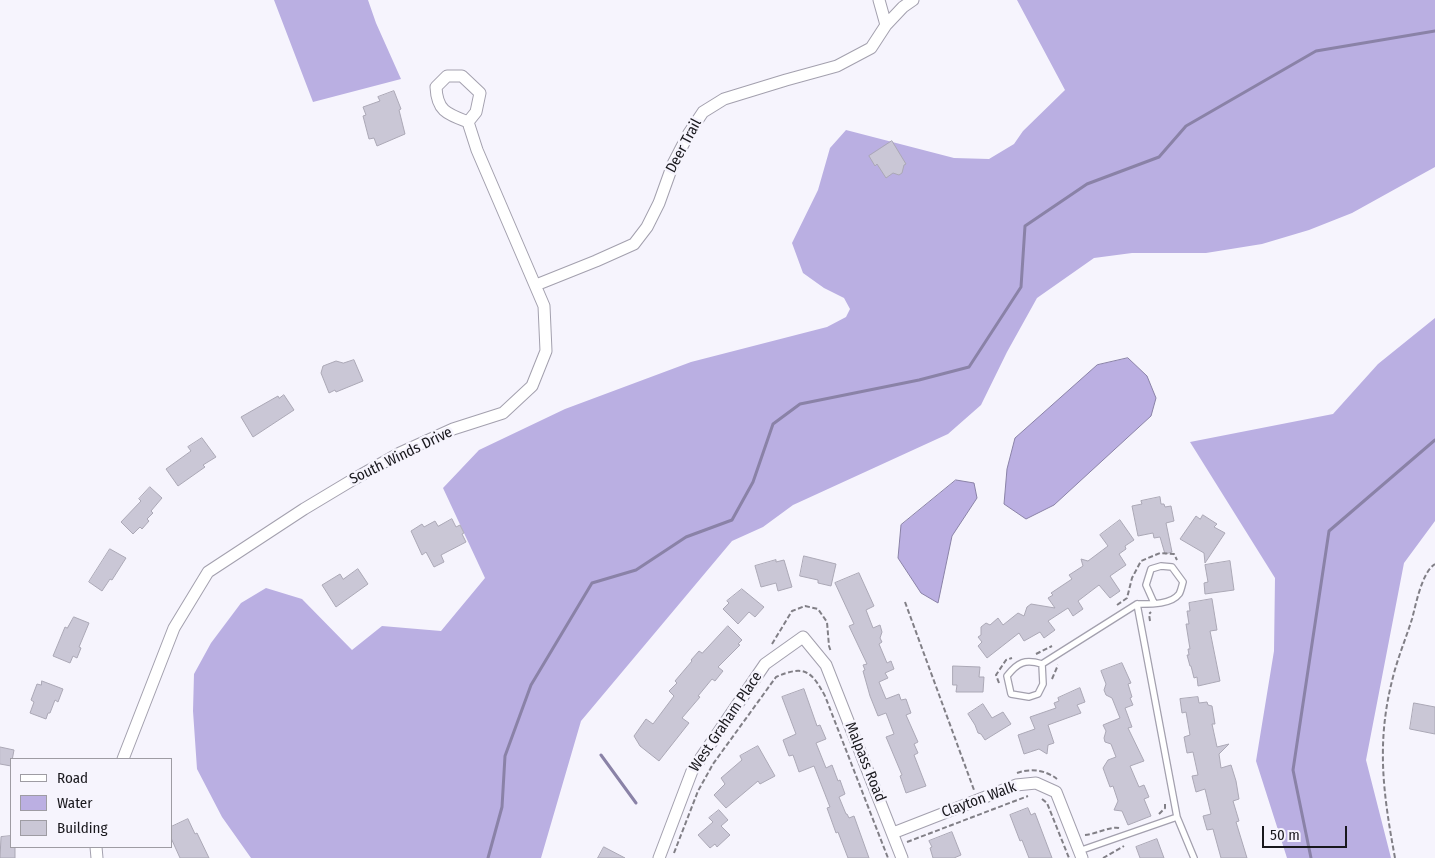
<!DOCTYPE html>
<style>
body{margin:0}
#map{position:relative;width:1435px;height:858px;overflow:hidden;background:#f6f4fd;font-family:"Fira Sans Condensed",sans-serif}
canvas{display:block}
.legend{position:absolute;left:10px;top:758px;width:162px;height:90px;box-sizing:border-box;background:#f6f4fd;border:1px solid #9e9ca3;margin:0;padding:6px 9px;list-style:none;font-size:15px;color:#19181d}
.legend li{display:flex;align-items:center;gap:10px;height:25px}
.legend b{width:25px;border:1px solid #9e9ca3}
.scale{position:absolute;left:1262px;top:826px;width:85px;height:22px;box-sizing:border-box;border:2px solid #19181d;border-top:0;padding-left:6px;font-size:15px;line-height:18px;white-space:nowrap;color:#19181d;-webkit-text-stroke:4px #f6f4fd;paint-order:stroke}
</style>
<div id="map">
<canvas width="1435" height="858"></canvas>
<ul class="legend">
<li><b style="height:6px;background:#fff"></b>Road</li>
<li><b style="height:14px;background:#bbafe2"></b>Water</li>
<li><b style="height:14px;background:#cac7d6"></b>Building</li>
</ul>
<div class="scale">50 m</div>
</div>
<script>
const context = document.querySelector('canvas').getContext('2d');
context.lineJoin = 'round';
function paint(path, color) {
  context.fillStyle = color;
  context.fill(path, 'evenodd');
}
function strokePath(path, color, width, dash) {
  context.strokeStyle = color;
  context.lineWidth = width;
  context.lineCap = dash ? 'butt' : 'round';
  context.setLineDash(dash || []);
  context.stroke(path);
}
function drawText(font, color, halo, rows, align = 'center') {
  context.font = font + ' "Fira Sans Condensed",sans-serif';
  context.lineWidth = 5;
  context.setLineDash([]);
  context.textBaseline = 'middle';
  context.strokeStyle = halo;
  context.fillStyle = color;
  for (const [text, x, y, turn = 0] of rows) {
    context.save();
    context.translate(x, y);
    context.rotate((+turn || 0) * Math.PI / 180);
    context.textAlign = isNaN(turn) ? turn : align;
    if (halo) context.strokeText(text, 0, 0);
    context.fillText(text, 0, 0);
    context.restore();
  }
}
const forest = new Path2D(`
 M274,0H368L376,23L401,79L313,102Z
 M1017,0H1435V167L1352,213L1309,230L1262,244L1206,253H1132L1094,258L1037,298L1007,352L981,405L948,434L793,505L763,527L732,541L581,721L541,858H251L222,817L197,769L193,711L194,674L211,643L241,603L266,588L302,599L352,650L382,626L441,631L485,578L443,488L479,450L565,409L691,362L827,327L846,317L850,309L844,298L824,288L803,273L792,243L818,190L830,148L846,130L954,158L989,159L1014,144L1023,131L1065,90Z
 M1435,318V521L1404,563L1366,760L1391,858H1287L1256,761L1274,651L1275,578L1190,442L1333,414L1378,364Z`);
const water = new Path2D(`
 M1128,358L1147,376L1156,398L1151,416L1054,505L1026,519L1004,504L1007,469L1015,438L1097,365Z
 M956,480L974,483L977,498L952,536L938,603L921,593L898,558L901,525Z`);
const stream = new Path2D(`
 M601,755L636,803
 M488,858L502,807L505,756L531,685L592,583L636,570L686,537L732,520L753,482L773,424L800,404L919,380L969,367L1021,287L1025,226L1087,184L1159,157L1186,126L1316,51L1435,31
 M1311,858L1293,770L1329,531L1435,440`);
const building = new Path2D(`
 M394,91L401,109L399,110L405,134L377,146L374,138L369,139L363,116L366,115L363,107L380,101L378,97Z
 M892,141L906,164L904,165L902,173L899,175L893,173L886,178L877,164L875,166L869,156Z
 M354,360L363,381L336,392L335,390L329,393L321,373L323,366L336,361L343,363Z
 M284,395L294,410L253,437L241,417L278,396L279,398Z
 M202,438L216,457L203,465L205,467L178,486L166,469L191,451L188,447Z
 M150,487L162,498L151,511L153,513L147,519L149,521L142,529L140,527L133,534L121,522L141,501L139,499Z
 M1160,497L1161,504H1164L1165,507L1171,506L1174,521L1166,523L1172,552L1165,554L1160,537L1154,538L1153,533L1138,536L1132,506L1142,504L1141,501Z
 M1203,515L1217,524L1214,527L1225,533L1205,563L1204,553L1180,539L1196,516L1200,519Z
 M452,519L456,527L460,525L464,533L462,534L466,542L441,555L444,562L434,567L426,552L422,555L411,531L422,524L424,527L435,521L438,526Z
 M1120,520L1134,540L1125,546L1126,549L1119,554L1126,565L1110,576L1120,591L1110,598L1099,585L1078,601L1083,609L1073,616L1068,608L1048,621L1055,630L1044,638L1040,632L1024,641L1019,633L987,658L978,646L982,642L978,637L981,635V627L986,623L990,625L998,618L1003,625L1018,613L1024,616L1027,607L1031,604L1055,608L1048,598L1053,595L1051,593L1072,579L1069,575L1083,566L1081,559L1088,561L1108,546L1100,535Z
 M110,549L126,558L112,580L110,579L102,591L89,582Z
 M804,556L836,564L831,586L818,583V580L800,576Z
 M776,560V562L784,560L792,587L778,591L776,583L761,587L755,566Z
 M1230,561L1234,590L1205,594L1204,583L1208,582L1205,565Z
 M358,569L368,584L336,607L322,585L340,574L343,579Z
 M859,573L874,606L866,610L873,628L880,625L882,632L880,638L882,642L879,644L887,663L891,661L894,669L885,673L888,678L879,682L886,699L899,694L901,700L906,699L911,713L906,715L918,742L914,744L918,753L914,755L926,786L906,793L900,776L902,775L886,737L894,734L886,713L878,716L870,696L863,671L865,670L863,665L867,664L849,626L854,624L835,583Z
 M742,589L764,607L755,617L749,612L738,624L723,609L729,603L727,601Z
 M1212,599L1217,630L1210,631L1220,681L1198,686L1197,677L1194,678L1191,666H1190L1187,655H1189L1188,649H1190L1186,624H1189L1187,611H1190L1189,603Z
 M74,617L89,623L79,647L81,648L77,658L73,656L70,663L53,656L65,627L67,628Z
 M728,626L742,640L738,644L740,645L718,667L723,671L715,681L712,679L698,696L700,697L682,718L689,723L659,761L640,746L634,736L646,719L653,724L674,696L669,691L677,683L675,681L692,661L691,660L699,651L702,653Z
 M1122,663L1131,683L1128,684L1132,697L1130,698L1133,705L1125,708L1132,727L1128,728L1144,761L1130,766L1139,787L1144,785L1149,797L1144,799L1151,816L1128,825L1122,811L1114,810L1118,801L1113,786L1110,787L1103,768L1108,760L1116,757L1111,744L1105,742L1104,738L1106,731L1103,725L1120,718L1112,698L1106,695L1104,690L1106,684L1101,671Z
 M953,666L980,667L979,677H984L983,692H956L957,685H953Z
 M42,681L63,689L58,702L55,700L50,713H48L46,719L30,713L34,702L31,700L37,684L41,685Z
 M1080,688L1085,702L1077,705L1081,713L1048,725L1054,743L1048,745L1047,754L1039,749L1024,754L1018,735L1035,729L1030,717L1056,708L1054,703L1059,701L1058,698Z
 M804,689L817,726L820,725L826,739L816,743L826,768L832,765L838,781L840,780L845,794L839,797L846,814H847L849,818L854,816L869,858H848L838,832L836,833L827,808L830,807L814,766L799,772L793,755L789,756L783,740L796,734L782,697Z
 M1198,697L1199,703L1207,702L1208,705L1212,706L1215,724H1212L1217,747L1229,744L1219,754L1221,768L1231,765L1236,781L1239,799L1233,801L1239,821L1236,822L1247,858H1221L1213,829L1207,830L1203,816L1211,814L1205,789L1196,792L1192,776L1198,775L1193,752L1187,753L1184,737L1190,735L1186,712L1182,713L1180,699Z
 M1414,703L1435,707V734L1410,729Z
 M983,704L992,718L1003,712L1011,724L985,740L981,734L978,733L975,725L968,714Z
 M758,746L775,776L760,784L758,781L726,808L714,795L725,784L721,778L742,760L740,756Z
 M0,747L14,750L11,766L0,764Z
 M1028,808L1031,815L1035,813L1052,858H1029L1022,840L1020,841L1010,815Z
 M719,810L728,820L721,826L730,835L717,847L715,844L710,848L698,835L713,822L709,818Z
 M188,819L195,834L197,833L209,858H180L171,838V827Z
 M952,832L961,855L954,858H933L930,848L932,847L929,841Z
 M11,836V847H15V858H0L1,837Z
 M1157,839L1164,858H1140L1136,847Z
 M604,847L625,858H598Z`);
const path = new Path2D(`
 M905,602L974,790
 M1117,605L1127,598L1132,578L1141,561L1160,553L1174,554L1177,560
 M1150,621L1149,614L1151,612
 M772,644L792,611L805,606L818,609L827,622L829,646L831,652
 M1036,654L1052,646
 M1052,679L1058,665
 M999,683L996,675L1006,660L1012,658
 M1017,773C1030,768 1046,770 1057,779
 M1042,799L1047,803L1069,858
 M1159,814L1165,808V804
 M1085,835C1096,834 1111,826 1119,828
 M907,842L1028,796
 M674,853L698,791L713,764L776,677C804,665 811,670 825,696L888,858
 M1103,858L1124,846
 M1395,858C1383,793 1376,742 1393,677C1398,657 1406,638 1412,619C1416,604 1422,572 1435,564`);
const service = new Path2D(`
 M1137,604C1149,604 1171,605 1179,594C1181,591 1182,585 1183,582L1172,567L1161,566L1151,569L1146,585L1154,603
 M1042,664C1025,659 1018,662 1007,676L1011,694L1029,697L1038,694L1043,684L1042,664L1137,604L1177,817L1079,851
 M1177,817L1194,858`);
const minor = new Path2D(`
 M879,0L886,25
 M536,285L596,261L634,244L647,227L659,203L673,164L689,133L703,112L724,99L786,80L837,66L871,48L886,25L903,7L913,0
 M123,759L174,628L208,572L304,509L354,479L400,453L453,429L503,413L532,386L546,351L544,306L477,150L468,122C447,114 437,111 436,87L447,76H462L480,93L476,112L468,122
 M893,833L1016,785L1036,783L1056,792L1082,858
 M96,847L97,858
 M659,858L692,771L765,664L803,637L826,665L902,858`);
const streetNames = [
 ["Deer Trail",684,146,-62],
 ["South Winds Drive",401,456,-26],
 ["West Graham Place",726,722,-56],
 ["Malpass Road",865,762,68],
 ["Clayton Walk",979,800,-20]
];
paint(forest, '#baafe2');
paint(water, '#bbafe2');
strokePath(water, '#8a82a7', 1);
strokePath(stream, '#8a82a7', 3);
paint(building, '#cac7d6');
strokePath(building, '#aba8b6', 1);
strokePath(service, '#a3a0ae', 8);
strokePath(minor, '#a3a0ae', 13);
strokePath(path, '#817f86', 2, [5, 2.5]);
strokePath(service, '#fff', 5.5);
strokePath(minor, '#fff', 11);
drawText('15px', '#19181d', '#f6f4fd', streetNames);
</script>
